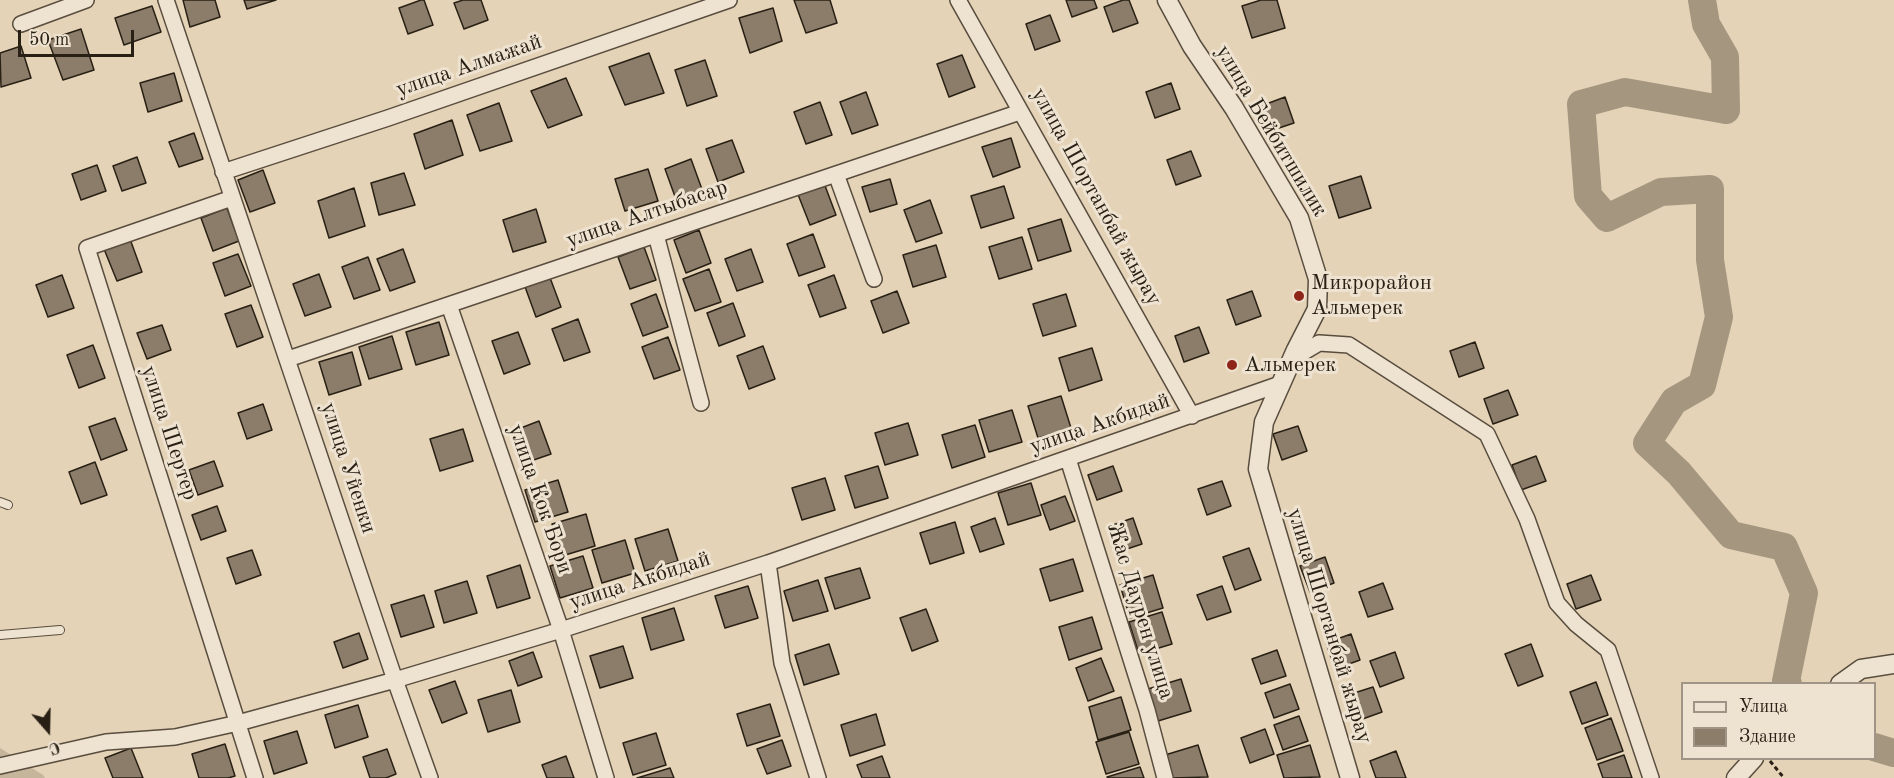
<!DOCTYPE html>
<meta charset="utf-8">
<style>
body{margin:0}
#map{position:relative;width:1894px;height:778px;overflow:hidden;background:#e5d3b7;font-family:"Old Standard TT",serif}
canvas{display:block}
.legend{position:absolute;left:1681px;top:682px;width:195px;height:78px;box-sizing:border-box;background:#eee2d0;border:2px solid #9f9485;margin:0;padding:8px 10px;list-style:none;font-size:18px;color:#292015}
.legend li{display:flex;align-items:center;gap:12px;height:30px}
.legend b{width:30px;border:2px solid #9f9485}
.north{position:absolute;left:18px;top:700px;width:60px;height:60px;-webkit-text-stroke:4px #eee2d0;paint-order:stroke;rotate:160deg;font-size:16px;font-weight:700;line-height:24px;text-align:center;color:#292015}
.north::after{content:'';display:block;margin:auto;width:21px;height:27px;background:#292015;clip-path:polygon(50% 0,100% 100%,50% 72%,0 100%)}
.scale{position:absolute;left:18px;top:30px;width:116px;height:27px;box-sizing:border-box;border:3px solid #292015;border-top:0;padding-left:8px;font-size:18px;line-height:21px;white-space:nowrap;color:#292015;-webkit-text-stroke:4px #eee2d0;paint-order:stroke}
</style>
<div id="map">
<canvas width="1894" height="778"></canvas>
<ul class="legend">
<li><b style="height:8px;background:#eee2d0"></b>Улица</li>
<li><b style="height:16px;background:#8b7d69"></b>Здание</li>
</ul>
<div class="north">С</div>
<div class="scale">50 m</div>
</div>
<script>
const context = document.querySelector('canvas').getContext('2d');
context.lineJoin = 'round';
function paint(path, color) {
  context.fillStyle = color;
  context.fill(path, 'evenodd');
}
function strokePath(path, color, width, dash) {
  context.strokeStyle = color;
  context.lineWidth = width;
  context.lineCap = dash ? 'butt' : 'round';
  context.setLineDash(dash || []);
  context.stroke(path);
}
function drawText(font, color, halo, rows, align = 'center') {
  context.font = font + ' "Old Standard TT",serif';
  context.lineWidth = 6;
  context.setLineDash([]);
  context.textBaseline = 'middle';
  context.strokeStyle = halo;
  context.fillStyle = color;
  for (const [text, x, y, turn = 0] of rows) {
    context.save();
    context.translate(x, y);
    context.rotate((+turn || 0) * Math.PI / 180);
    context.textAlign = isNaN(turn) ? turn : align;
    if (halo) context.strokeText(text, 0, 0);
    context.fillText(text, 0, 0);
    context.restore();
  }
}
const green = new Path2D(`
 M0,748L43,775L45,778H0Z`);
const river = new Path2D(`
 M1702,0L1706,24L1725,57L1726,110L1625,92L1581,104L1588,196L1607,218L1661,192L1710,189V260L1719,317L1702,385L1674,401L1647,443L1679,473L1731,535L1784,547L1804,593L1786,681L1788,684
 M1874,747L1894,753`);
const building = new Path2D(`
 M183,0H215L220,17L190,27Z
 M244,0H276L247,9Z
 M421,0H424L433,25L408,34L399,8Z
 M463,0H481L488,20L464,29L454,3Z
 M794,0H830L837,23L806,33Z
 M1066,0H1094L1097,8L1072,17Z
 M1123,0H1129L1138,23L1113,32L1104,7Z
 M1261,0H1277L1285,28L1252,38L1242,6Z
 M152,6L161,32L124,45L115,18Z
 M773,8L782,41L750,53L739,18Z
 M1050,15L1060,41L1035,50L1026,24Z
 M81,29L94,70L63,80L48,40Z
 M21,46L31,78L1,87L0,53Z
 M649,53L664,93L625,105L609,67Z
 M962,55L975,87L949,97L937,64Z
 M705,60L717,96L687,106L675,70Z
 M174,73L182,101L148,112L140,83Z
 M566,78L582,115L548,128L531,91Z
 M1171,83L1180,109L1155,118L1146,92Z
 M866,92L878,125L852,134L840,102Z
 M1285,97L1294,123L1270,131L1261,106Z
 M820,102L832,135L806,144L794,112Z
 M499,103L512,141L480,151L467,115Z
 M452,120L463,155L425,169L414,134Z
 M194,133L203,159L179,167L169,142Z
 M1011,138L1020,167L993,177L982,147Z
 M732,140L744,172L718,182L706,149Z
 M1191,151L1201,176L1176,185L1167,160Z
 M137,157L146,183L122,191L113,166Z
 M691,159L703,192L677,202L665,169Z
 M97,165L106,191L81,200L72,174Z
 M648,169L658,201L625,211L615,179Z
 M263,170L275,203L250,212L238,180Z
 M404,173L415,205L379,215L371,183Z
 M1361,176L1371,208L1339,218L1329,186Z
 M890,179L897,204L870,212L862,187Z
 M824,183L836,215L810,225L797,192Z
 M1004,186L1014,218L981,228L971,196Z
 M354,188L365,226L329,238L318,201Z
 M930,200L942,233L916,242L904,210Z
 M227,208L239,241L213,251L201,218Z
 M536,209L546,242L513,252L503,220Z
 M1061,219L1071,251L1038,261L1028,229Z
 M699,230L711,263L686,273L674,240Z
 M813,234L825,267L799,276L787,244Z
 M1022,237L1032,269L999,279L989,247Z
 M130,239L142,272L117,281L104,249Z
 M936,245L946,277L913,287L903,255Z
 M644,247L656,280L630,289L618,257Z
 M403,249L415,282L390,291L377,259Z
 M751,249L763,282L737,291L725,259Z
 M238,254L251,286L225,296L213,263Z
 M368,257L380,290L354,299L342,267Z
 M709,269L721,302L695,311L683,279Z
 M319,274L331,307L305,316L293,284Z
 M62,275L74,308L48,317L36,285Z
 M549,275L561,307L536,317L524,284Z
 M834,275L846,308L820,317L808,285Z
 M897,291L909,323L883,333L871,301Z
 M1252,291L1261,316L1236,325L1227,300Z
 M656,294L668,327L643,336L631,304Z
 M1066,294L1076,326L1043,336L1033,304Z
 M733,303L745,336L719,346L707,313Z
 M251,305L263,337L237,347L225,314Z
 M578,319L590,352L564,361L552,329Z
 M439,322L449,355L416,365L406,332Z
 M162,325L171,350L147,359L137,333Z
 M1199,327L1209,353L1184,362L1175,336Z
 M518,332L530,364L504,374L492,341Z
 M392,336L402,369L369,379L359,347Z
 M668,337L680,370L654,379L642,347Z
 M1475,342L1484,368L1459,377L1450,351Z
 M93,345L105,378L79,388L67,355Z
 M763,346L775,379L749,389L737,356Z
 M1092,348L1102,380L1069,391L1059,358Z
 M352,352L361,385L329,395L319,362Z
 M1508,390L1518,415L1493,424L1484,399Z
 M1061,396L1071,428L1038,438L1028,406Z
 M263,404L272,430L247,439L238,413Z
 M1012,410L1022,442L989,452L979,420Z
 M115,418L127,450L101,460L89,427Z
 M539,421L551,454L525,463L513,431Z
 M908,423L918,455L885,465L875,433Z
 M975,425L985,457L952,468L942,435Z
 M1298,426L1307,451L1282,460L1273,434Z
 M463,429L473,461L440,471L430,439Z
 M1536,456L1546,481L1521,490L1512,465Z
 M214,461L223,486L198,495L189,470Z
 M95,462L107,495L81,504L69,472Z
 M878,466L888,498L855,508L845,476Z
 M1113,466L1122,491L1097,500L1088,475Z
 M825,478L835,510L802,520L792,488Z
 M558,480L568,512L535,522L525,490Z
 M1222,481L1231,506L1207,515L1198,489Z
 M1031,483L1041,515L1008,525L998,493Z
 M1065,496L1075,521L1050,530L1041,505Z
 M217,506L226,531L201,540L192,515Z
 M586,514L595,546L562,556L552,524Z
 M995,518L1004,544L980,552L971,527Z
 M1133,518L1142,544L1115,553L1107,527Z
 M955,522L964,553L930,564L920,533Z
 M668,529L678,561L645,571L635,539Z
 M625,540L635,573L602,583L592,550Z
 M1249,548L1261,580L1235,590L1223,557Z
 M252,550L261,575L236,584L227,558Z
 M583,556L593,588L560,598L550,566Z
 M1325,557L1334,583L1310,592L1300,566Z
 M1073,559L1083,591L1050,601L1040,569Z
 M520,565L530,598L497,608L487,576Z
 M860,568L870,598L835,609L825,578Z
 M1153,575L1163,608L1130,618L1120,585Z
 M1591,575L1601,600L1576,609L1567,584Z
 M818,580L828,611L793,621L784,591Z
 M467,581L477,613L444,623L435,591Z
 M1383,583L1393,609L1368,617L1359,592Z
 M748,586L758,618L725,628L715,596Z
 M1222,586L1231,612L1207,620L1197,595Z
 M424,595L434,627L401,637L391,605Z
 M674,608L684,640L651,650L642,618Z
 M926,609L938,641L912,651L900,618Z
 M1162,612L1172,644L1139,654L1129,622Z
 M1092,617L1102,649L1069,660L1059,627Z
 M359,633L368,659L343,668L334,642Z
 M1351,634L1360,660L1335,669L1326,643Z
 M829,644L839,674L804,685L795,655Z
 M1531,644L1543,676L1518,686L1505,654Z
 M623,646L633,678L600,688L590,656Z
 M1277,650L1286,676L1261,684L1252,659Z
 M533,652L542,677L518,686L509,661Z
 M1395,652L1404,678L1380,687L1370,661Z
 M1101,658L1114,691L1088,701L1076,668Z
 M1181,679L1191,711L1158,721L1148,689Z
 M455,681L467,713L442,723L429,690Z
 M1596,682L1608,715L1582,724L1570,692Z
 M1290,684L1299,709L1274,718L1265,693Z
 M1373,687L1382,712L1357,721L1348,695Z
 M511,690L520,722L488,732L478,700Z
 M1121,697L1131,730L1098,740L1089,707Z
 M770,704L780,736L747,746L737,714Z
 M358,705L368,737L335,748L325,715Z
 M876,714L885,745L850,756L841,725Z
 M1299,716L1308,741L1283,750L1274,725Z
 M1611,718L1623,751L1597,760L1585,728Z
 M1265,729L1274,754L1250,763L1241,738Z
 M297,731L307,763L274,774L264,741Z
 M1129,732L1139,764L1106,774L1096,742Z
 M656,733L666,765L633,775L623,743Z
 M782,740L791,766L767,774L757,749Z
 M225,744L235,776L228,778H199L192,754Z
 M1198,745L1208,777L1172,778L1165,755Z
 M1310,745L1320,777L1284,778L1277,755Z
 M131,748L143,778H113L105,758Z
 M387,749L396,774L386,778H370L363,757Z
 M1396,751L1406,778H1376L1370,761Z
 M1624,755L1632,778H1603L1598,764Z
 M566,756L574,778H547L542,765Z
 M882,756L890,778H862L857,765Z
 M1140,767L1144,778H1108L1107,777Z
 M670,768L674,778H637Z`);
const path = new Path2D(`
 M1770,761L1784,778`);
const service = new Path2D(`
 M0,502L8,505
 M0,635L60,630`);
const minor = new Path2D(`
 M166,0L395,680L430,778
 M958,0L1192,416
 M21,24L86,0
 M223,172L388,118L729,0
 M836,174L874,279
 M232,198L87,248L255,778
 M656,235L701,403
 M449,305L561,630L606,778
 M288,359L1020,112
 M1292,359L1319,343L1349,345L1487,434L1527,519L1557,603L1576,624L1608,650L1651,778
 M1068,459L1147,710L1165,778
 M768,563L782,663L818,778
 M0,766L106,742L175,737L238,723L395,680L561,630L768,563L1280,384`);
const tertiary = new Path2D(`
 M1167,0L1192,46L1234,108L1299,218L1318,279L1317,309L1296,350L1264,422L1258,469L1350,778
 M1840,684L1861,669L1894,664
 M1736,778L1754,758`);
const markers = [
 [1299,296,6,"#8f2418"],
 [1232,365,6,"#8f2418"]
];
const streetNames = [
 ["улица Алмажай",469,66,-19],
 ["улица Бейбитшилик",1271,131,59],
 ["улица Шортанбай жырау",1096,197,61],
 ["улица Алтыбасар",647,214,-19],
 ["улица Акбидай",1100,424,-19],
 ["улица Шертер",169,433,72],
 ["улица Уйенки",348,468,72],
 ["улица Кок Бори",540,499,71],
 ["улица Акбидай",640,581,-18],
 ["Жас Даурен улица",1140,611,73],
 ["улица Шортанбай жырау",1329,626,73]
];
const poiNames = [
 ["Микрорайон",1311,283],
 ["Альмерек",1311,308],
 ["Альмерек",1244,365]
];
paint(green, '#c5b59b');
strokePath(river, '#a59680', 28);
paint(building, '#8b7d69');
strokePath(building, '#292015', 1.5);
strokePath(service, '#584d3e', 10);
strokePath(minor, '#584d3e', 18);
strokePath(tertiary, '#584d3e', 21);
strokePath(path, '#292015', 3, [4.5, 3]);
strokePath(service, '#eee2d0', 8);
strokePath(minor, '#eee2d0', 15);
strokePath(tertiary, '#eee2d0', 18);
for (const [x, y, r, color] of markers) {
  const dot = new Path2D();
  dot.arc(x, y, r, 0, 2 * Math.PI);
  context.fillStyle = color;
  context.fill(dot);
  strokePath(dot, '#eee2d0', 2);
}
drawText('22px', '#292015', '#eee2d0', streetNames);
drawText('22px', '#292015', '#eee2d0', poiNames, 'left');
</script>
